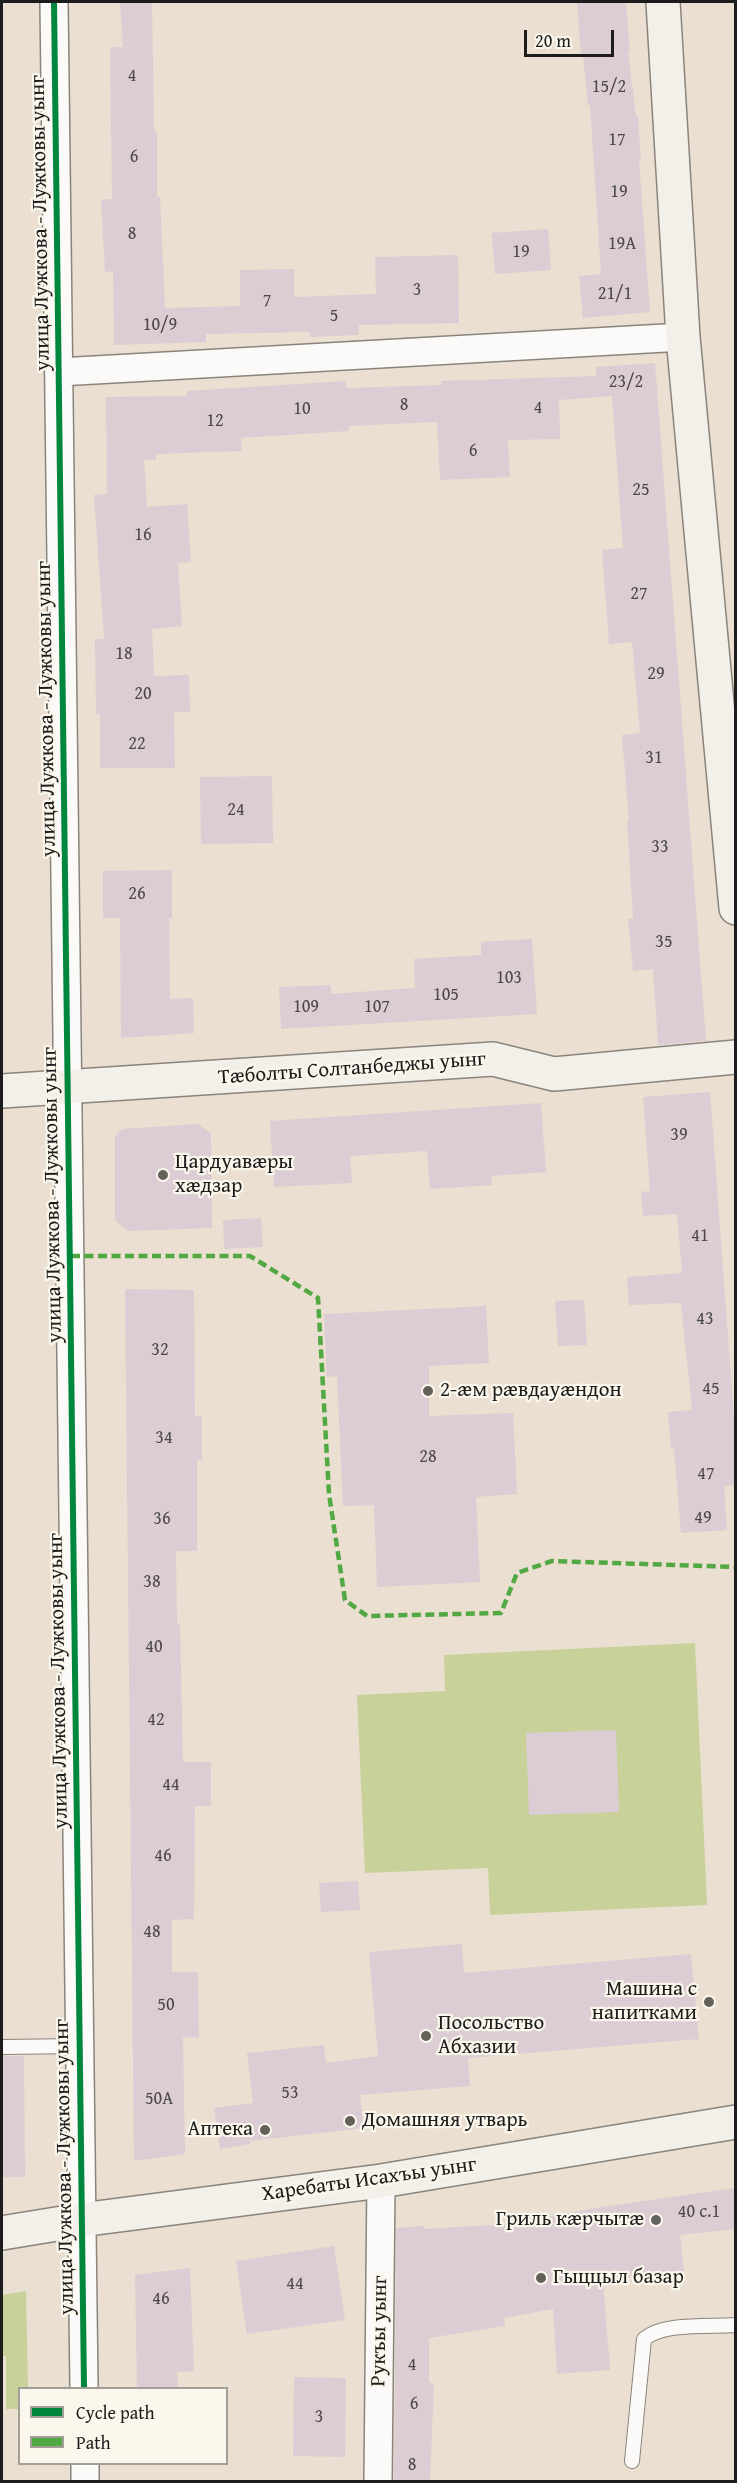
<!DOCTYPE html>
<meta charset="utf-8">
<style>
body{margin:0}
#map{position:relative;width:737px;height:2483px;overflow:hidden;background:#eadfd0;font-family:"Gentium Book Plus",serif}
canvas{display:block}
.frame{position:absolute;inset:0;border:3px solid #1c1c1c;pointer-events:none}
.legend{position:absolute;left:18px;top:2387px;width:210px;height:78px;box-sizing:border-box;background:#fbf7ec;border:2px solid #a29f99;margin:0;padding:8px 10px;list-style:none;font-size:18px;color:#1c1c1c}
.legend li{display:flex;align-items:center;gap:12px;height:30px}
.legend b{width:30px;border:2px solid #a29f99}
.scale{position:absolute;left:524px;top:30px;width:90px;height:27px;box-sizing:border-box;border:3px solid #1c1c1c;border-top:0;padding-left:8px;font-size:18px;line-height:21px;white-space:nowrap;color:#1c1c1c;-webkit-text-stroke:4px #fbf7ec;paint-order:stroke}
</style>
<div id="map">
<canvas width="737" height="2483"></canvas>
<div class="frame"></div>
<ul class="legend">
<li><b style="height:8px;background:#00873e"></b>Cycle path</li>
<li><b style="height:8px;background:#52a943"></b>Path</li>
</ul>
<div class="scale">20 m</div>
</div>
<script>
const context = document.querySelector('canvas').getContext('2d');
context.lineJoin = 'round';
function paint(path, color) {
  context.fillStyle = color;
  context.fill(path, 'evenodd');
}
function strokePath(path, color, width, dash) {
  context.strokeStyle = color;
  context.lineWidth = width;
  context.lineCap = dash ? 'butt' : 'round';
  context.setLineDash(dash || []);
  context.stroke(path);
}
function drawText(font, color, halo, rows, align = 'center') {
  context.font = font + ' "Gentium Book Plus",serif';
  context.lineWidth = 4.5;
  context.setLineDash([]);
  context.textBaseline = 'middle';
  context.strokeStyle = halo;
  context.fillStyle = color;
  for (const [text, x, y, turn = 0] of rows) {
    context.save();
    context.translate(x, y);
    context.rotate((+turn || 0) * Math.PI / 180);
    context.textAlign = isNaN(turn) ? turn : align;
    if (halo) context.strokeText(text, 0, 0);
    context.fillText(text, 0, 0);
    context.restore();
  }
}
const green = new Path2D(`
 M695,1643L707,1905L490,1915L488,1868L365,1873L357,1695L445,1691L444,1655Z
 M26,2291L28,2388H20L19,2409H6V2356H2V2295Z`);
const building = new Path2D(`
 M120,2H152L154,131H157V197H160L165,308L240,306V270L294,269V297L376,294L375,257L458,255L459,323L359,325V335L310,337V332L206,334V342L114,345L113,271L105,272L101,200L112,199L110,47H123Z
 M577,2H626L630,51H628L636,116L638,115L641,161H639L650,312L583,318L579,276L601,274L590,105H588L583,55H581Z
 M548,229L551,270L495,274L492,233Z
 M655,363L706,1041L658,1045L653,969L633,971L628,919H633L627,821H629L622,735L640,733L632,642L609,644L602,550L623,548L612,396L559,400L560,439L508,440L510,477L440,480L437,422L349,426V431L241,438L242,451L156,454V460H144L147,507L187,504L191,562L178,563L182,626L152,629L154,676L189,675L190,712H174L175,768H100V714H96L95,639H104L94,495L107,494L106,397L187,396V391L346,381V388L441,385V381L596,376V367Z
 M272,776L273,843L201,844L200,777Z
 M172,870V918H169L170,999L193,998L194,1033L121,1038L120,918H103V871Z
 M532,939L537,1014L281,1029L279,987L331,985V994L415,988L414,959L481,955V942Z
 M710,1092L735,1431V1485L724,1486L727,1530L681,1533L674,1448L671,1449L668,1412L692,1410L681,1303L629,1305L627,1277L682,1273L677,1214L643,1216L641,1192L650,1191L643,1097Z
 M541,1103L546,1172L491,1176L492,1185L430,1189L427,1151L350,1156L352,1183L274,1187L270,1121Z
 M198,1124L211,1134L212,1228L128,1231L115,1220V1137L122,1129Z
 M261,1218L263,1247L224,1249L223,1220Z
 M125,1289L194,1290L195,1416H202V1460H197V1551H176L177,1624H180L183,1762H211V1806H195L194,1919L172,1920V1972H198L199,2038L183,2037L185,2154L134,2161Z
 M584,1300L587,1345L558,1346L555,1301Z
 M486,1306L489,1363L429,1366V1416L513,1413L517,1494L476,1497L480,1582L377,1587L374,1505L343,1506L337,1376L327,1377L324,1314Z
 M616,1730L619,1812L529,1815L526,1733Z
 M358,1881L360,1910L321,1912L319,1883Z
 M462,1944L464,1973L691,1954L699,2039L468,2058L470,2086L360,2095L364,2128L250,2141V2144L220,2149L214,2108L253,2103L247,2053L324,2045L326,2063L378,2056L369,1952Z
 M2,2056H24L25,2177H2Z
 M735,2188V2229L680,2235L684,2271L603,2281L610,2370L557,2374L553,2309L504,2318L505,2326L429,2338V2383H434L430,2481H394L396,2228L424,2226V2229L508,2224L595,2208Z
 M334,2246L345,2320L247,2334L236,2261Z
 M190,2268L194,2371L177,2372L178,2388H137L135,2275Z
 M294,2377L346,2378L345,2457L293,2456Z`);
const lane = new Path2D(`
 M2,2047L81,2046
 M632,2461L644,2339C664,2322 709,2327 736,2325`);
const street = new Path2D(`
 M54,2L84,2388
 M59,372L683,337
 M85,2464V2482
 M378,2482L381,2181`);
const secondary = new Path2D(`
 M663,2L683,337L736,908
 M2,1091L493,1059L554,1074L736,1057
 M2,2233L81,2220L381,2181L736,2122`);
const quiet = new Path2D(`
 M71,1256H250L318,1298L329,1494L345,1600L367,1616L501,1613L517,1573L552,1561L736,1567`);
const cycleway = new Path2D(`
 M54,2L84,2388`);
const markers = [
 [163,1175,6,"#64605b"],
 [428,1391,6,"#64605b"],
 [709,2002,6,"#64605b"],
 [426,2036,6,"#64605b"],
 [350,2121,6,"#64605b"],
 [265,2130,6,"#64605b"],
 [656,2220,6,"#64605b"],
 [541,2278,6,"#64605b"]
];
const numberNames = [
 ["4",132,76],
 ["15/2",609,87],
 ["17",617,140],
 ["6",134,157],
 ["19",619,192],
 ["8",132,234],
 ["19А",622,244],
 ["19",521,252],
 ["3",417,290],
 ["21/1",615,294],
 ["7",267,301],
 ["5",334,316],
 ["10/9",160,325],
 ["23/2",626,382],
 ["8",404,405],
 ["4",538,408],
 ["10",302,409],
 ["12",215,421],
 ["6",473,451],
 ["25",641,490],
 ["16",143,535],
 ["27",639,594],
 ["18",124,654],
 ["29",656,674],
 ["20",143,694],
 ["22",137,744],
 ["31",654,758],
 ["24",236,810],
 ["33",660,847],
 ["26",137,894],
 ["35",664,942],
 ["103",509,978],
 ["105",446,995],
 ["109",306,1007],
 ["107",377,1007],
 ["39",679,1135],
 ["41",700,1236],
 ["43",705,1319],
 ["32",160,1350],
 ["45",711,1389],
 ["34",164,1438],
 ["28",428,1457],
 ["47",706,1474],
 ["49",703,1518],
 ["36",162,1519],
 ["38",152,1582],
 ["40",154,1647],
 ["42",156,1720],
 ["44",171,1785],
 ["46",163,1856],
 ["48",152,1932],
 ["50",166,2005],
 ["53",290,2093],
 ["50А",159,2099],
 ["40 с.1",699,2212],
 ["44",295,2284],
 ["46",161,2299],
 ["4",412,2365],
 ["6",414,2404],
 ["3",319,2417],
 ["8",412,2465]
];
const streetNames = [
 ["улица Лужкова - Лужковы уынг",41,223,-91],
 ["улица Лужкова - Лужковы уынг",47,709,-91],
 ["Тæболты Солтанбеджы уынг",352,1069,-4],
 ["улица Лужкова - Лужковы уынг",53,1195,-91],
 ["улица Лужкова - Лужковы уынг",59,1681,-91],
 ["улица Лужкова - Лужковы уынг",65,2167,-91],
 ["Харебаты Исахъы уынг",369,2180,-8],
 ["Рукъы уынг",380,2331,-89]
];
const poiNames = [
 ["Цардуавæры",175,1163],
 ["хæдзар",175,1187],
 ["2-æм рӕвдауӕндон",440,1391],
 ["Машина с",697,1990,"right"],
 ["напитками",697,2014,"right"],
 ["Посольство",438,2024],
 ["Абхазии",438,2048],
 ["Домашняя утварь",362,2121],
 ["Аптека",253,2130,"right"],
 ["Гриль кæрчытæ",644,2220,"right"],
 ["Гыццыл базар",553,2278]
];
paint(green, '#c8d199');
paint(building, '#dbcdd3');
strokePath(lane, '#89847c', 16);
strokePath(street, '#89847c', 30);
strokePath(secondary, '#89847c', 36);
strokePath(lane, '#fcfaf8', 14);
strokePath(street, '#fcfaf8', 27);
strokePath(secondary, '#f3f0ea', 33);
strokePath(quiet, '#52a943', 4.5, [9, 4.5]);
strokePath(cycleway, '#00873e', 6);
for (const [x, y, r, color] of markers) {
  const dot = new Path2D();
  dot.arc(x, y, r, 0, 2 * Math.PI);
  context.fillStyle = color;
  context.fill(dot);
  strokePath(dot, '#fbf7ec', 2);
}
drawText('18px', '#4c484a', null, numberNames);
drawText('21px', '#1c1c1c', '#fbf7ec', streetNames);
drawText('21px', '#1c1c1c', '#fbf7ec', poiNames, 'left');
</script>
